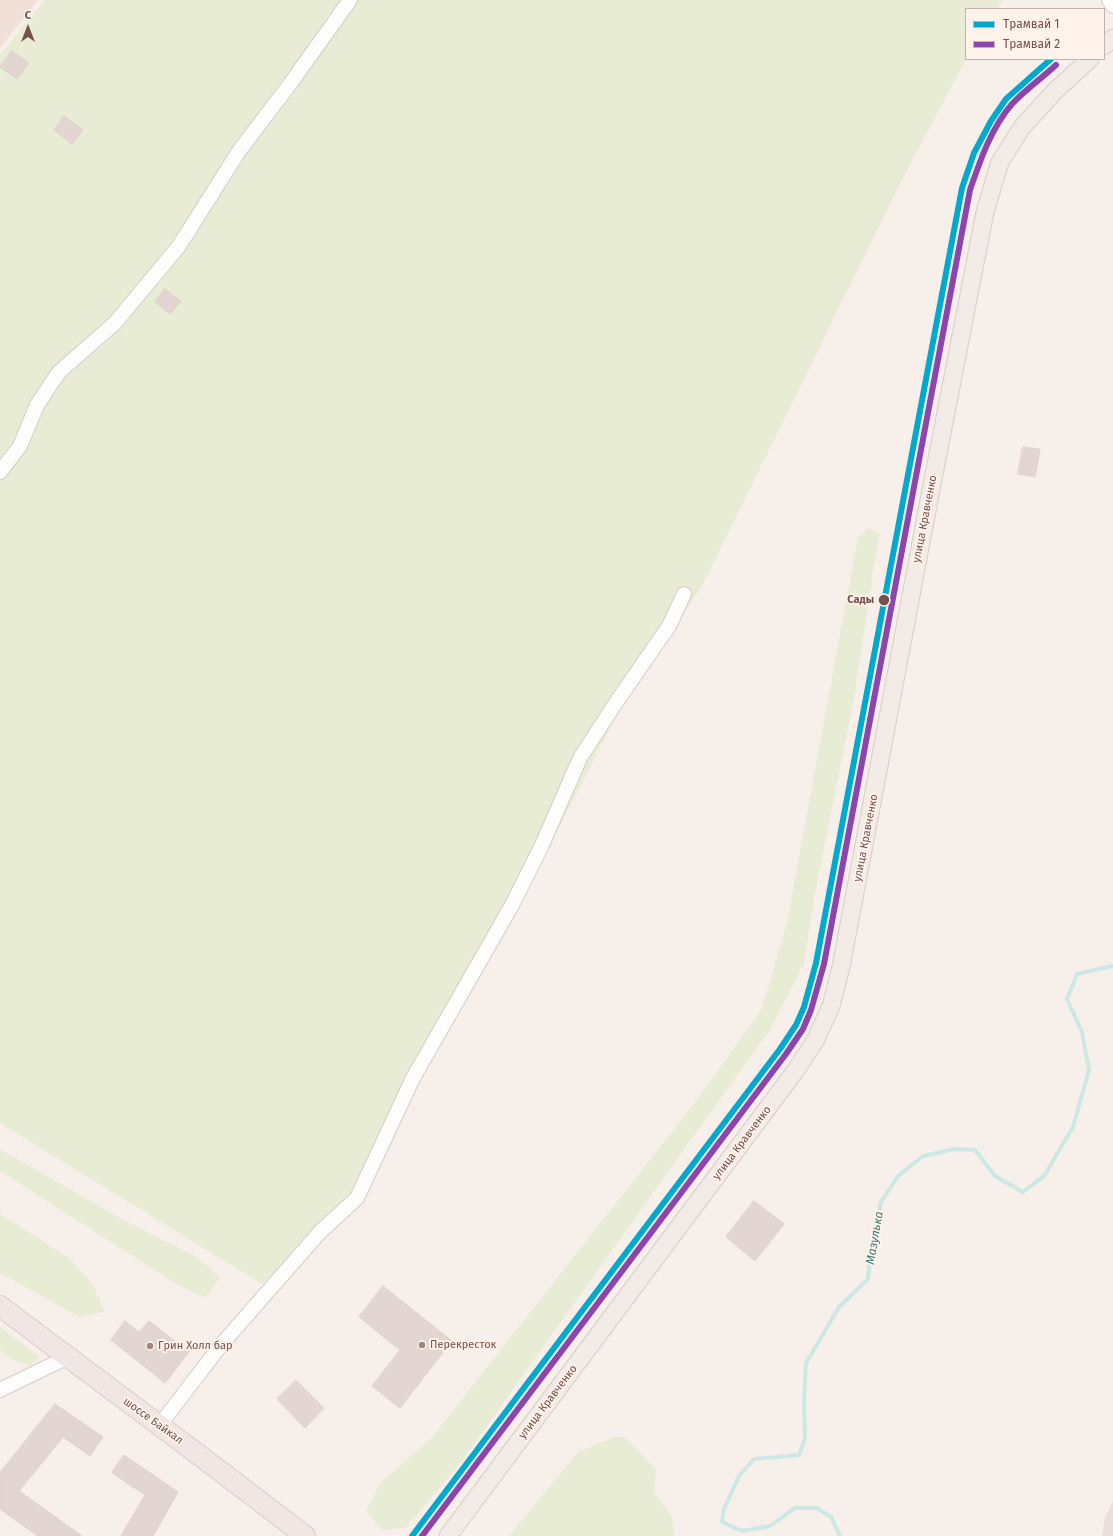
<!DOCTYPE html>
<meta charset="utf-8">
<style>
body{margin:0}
#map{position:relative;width:1113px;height:1536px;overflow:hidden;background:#f7efea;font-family:"Fira Sans",sans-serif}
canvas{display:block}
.legend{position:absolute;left:965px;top:8px;width:140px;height:52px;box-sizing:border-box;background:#fff3eb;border:1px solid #c7b2ab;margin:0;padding:5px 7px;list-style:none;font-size:12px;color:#74504b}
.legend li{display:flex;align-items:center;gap:8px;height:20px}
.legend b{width:20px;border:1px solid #c7b2ab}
.north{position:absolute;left:8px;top:8px;width:40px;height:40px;-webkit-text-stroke:3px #fff3eb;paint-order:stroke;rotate:0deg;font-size:11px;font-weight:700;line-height:16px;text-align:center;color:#74504b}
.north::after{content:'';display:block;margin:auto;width:14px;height:18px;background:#74504b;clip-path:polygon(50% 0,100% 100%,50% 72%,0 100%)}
</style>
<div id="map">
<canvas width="1113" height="1536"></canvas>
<ul class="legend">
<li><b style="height:5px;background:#00a9ce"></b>Трамвай 1</li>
<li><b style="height:5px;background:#8e44ad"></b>Трамвай 2</li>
</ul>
<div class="north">С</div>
</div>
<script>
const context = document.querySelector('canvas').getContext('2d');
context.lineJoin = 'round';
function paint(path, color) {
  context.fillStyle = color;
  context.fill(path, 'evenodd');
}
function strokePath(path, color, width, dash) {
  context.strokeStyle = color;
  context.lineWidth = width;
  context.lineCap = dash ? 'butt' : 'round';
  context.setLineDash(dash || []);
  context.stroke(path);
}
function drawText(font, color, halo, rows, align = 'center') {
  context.font = font + ' "Fira Sans",sans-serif';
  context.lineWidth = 4;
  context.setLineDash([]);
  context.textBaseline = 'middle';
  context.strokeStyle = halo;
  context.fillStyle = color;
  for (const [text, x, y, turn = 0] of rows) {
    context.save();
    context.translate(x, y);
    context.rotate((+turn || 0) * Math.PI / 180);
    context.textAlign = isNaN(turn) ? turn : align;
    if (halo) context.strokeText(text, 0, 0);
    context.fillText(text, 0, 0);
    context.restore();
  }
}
const residential = new Path2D(`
 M0,0H38L0,48Z`);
const industrial = new Path2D(`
 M1113,1501V1536H1102L1105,1517Z`);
const green = new Path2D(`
 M45,0H1003L997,9H966V59L905,174L702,586L623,703L505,933L357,1189L262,1284L0,1123V55Z
 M869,528L879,534L853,704L815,893L804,963L770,1030L692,1138L459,1465L405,1528L382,1530L366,1511L380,1484L433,1436L697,1100L762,1009L787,922L858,537Z
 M0,1149L118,1217L197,1257L220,1278L205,1298L175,1283L0,1171Z
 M0,1214L69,1258L94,1286L104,1312L80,1317L0,1273Z
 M0,1327L40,1357L30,1366L12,1359L0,1350Z
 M615,1437H625L656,1469L654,1492L672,1517L674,1536H509L578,1452Z`);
const stream = new Path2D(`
 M840,1536L831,1517L817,1508H795L770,1526L742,1531L722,1522L724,1509L739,1476L754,1459L799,1455L805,1438L804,1400L806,1363L839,1307L868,1279L871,1246L881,1202L898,1176L923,1156L954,1149L975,1150L995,1176L1023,1192L1044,1176L1073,1127L1089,1070L1082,1032L1067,999L1077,974L1113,966`);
const building = new Path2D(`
 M12,51L29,63L17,79L0,67Z
 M64,116L83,130L72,144L54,130Z
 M165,289L181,301L170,314L155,302Z
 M1023,447L1040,449L1035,477L1018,474Z
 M754,1201L784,1224L755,1261L726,1237Z
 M383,1286L452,1341L400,1408L372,1386L400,1350L359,1317Z
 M125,1321L139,1332L149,1321L189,1352L165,1383L111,1340Z
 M296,1380L324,1408L305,1428L277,1399Z
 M55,1404L103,1437L90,1456L63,1437L19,1491L82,1536H38L0,1509V1473Z
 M124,1455L178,1492L153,1536H121L145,1495L112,1473Z`);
const minor = new Path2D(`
 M1109,0L1113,6
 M0,472L20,446L37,405L59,372L115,323L179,246L239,151L290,84L350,0
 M0,1390L68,1357
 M159,1426L221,1345L320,1232L357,1198L413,1078L512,905L542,845L580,758L617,701L669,626L684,594`);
const major = new Path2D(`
 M1104,46L1113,38
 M448,1536L796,1070L815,1041L831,1006L841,967L929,500L985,212L1000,162L1023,126L1055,91L1090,59`);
const highway = new Path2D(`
 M0,1306C102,1383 205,1458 305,1536`);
const tram1 = new Path2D(`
 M412,1536L780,1049L796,1025L804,1007L816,963L962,188L974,153L991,121L1006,99L1051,59`);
const tram2 = new Path2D(`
 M422,1536L786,1054L803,1029L811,1010L824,964L970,190C980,161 991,128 1012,104C1025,90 1042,78 1056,65`);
const markers = [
 [884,600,6,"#74504b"],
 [422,1345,4,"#a28883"],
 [150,1346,4,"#a28883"]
];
const streetNames = [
 ["улица Кравченко",925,519,-79],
 ["улица Кравченко",866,838,-79],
 ["улица Кравченко",742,1143,-53],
 ["улица Кравченко",548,1402,-53],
 ["шоссе Байкал",153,1421,36]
];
const stopNames = [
 ["Сады",874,600]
];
const poiNames = [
 ["Перекресток",430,1345],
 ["Грин Холл бар",158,1346]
];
const waterNames = [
 ["Мазулька",875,1238,-80]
];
paint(residential, '#f0e0d8');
paint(industrial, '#eadfdb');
paint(green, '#e8ecd5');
strokePath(stream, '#cce8e4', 4);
paint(building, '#e3d5d2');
strokePath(building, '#e0d1cc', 1);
strokePath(minor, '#d6cbc7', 16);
strokePath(major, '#d8ccca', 19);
strokePath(highway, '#d8ccca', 22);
strokePath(minor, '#fefdfc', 14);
strokePath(major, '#f2ebe6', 17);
strokePath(highway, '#f1e6e4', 20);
strokePath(tram1, '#00a9ce', 6);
strokePath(tram2, '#8e44ad', 6);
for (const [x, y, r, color] of markers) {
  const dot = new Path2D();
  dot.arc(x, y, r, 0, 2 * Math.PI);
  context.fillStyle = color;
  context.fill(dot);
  strokePath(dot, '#fff3eb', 1.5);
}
drawText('11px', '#74504b', '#fff3eb', streetNames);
drawText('bold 11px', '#74504b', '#fff3eb', stopNames, 'right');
drawText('11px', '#74504b', '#fff3eb', poiNames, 'left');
drawText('italic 12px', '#3f7976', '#fff3eb', waterNames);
</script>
